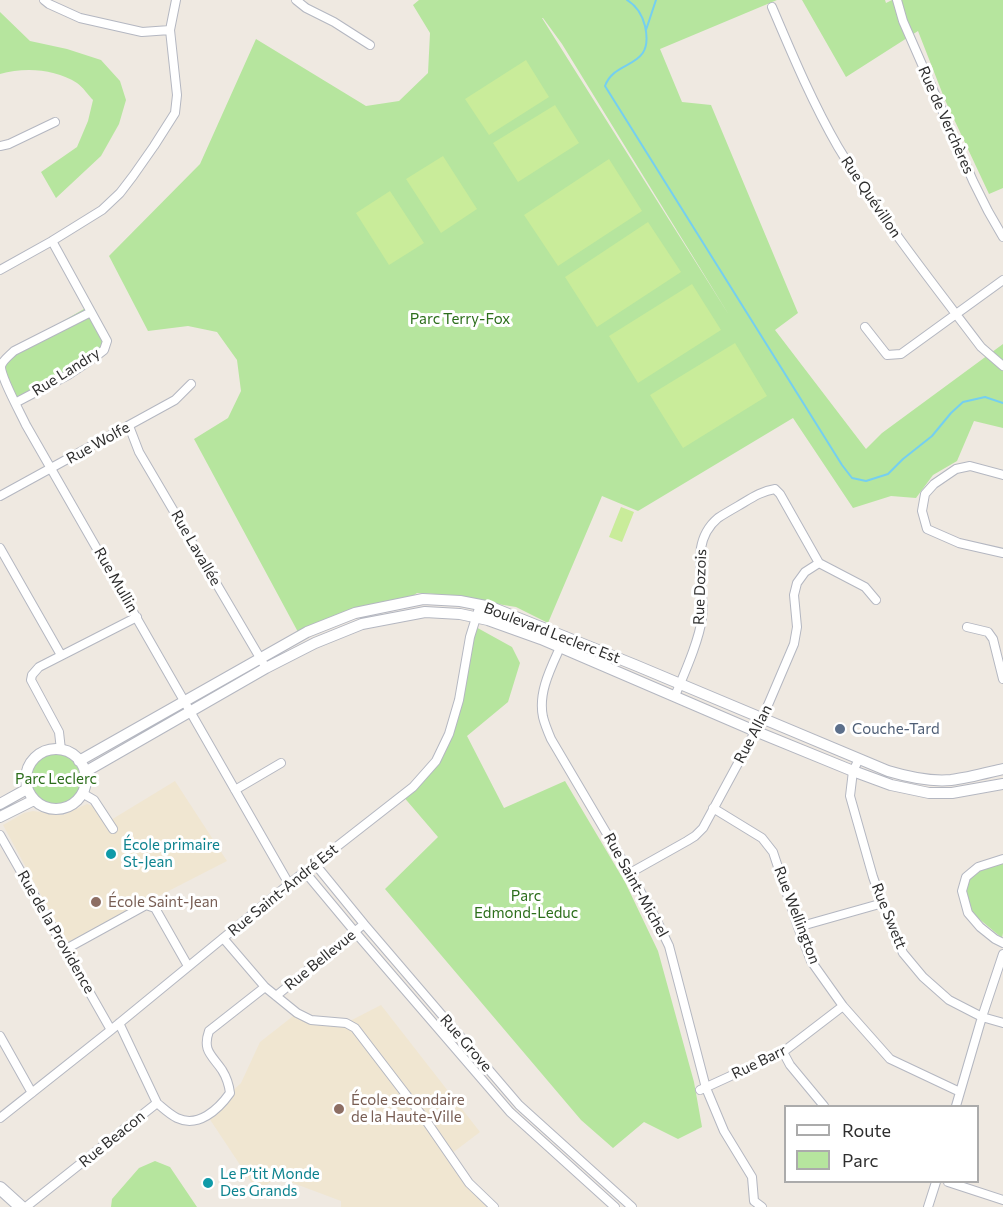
<!DOCTYPE html>
<meta charset="utf-8">
<style>
body{margin:0}
#map{position:relative;width:1003px;height:1207px;overflow:hidden;background:#efe9e1;font-family:Commissioner,sans-serif}
canvas{display:block}
.legend{position:absolute;left:784px;top:1105px;width:195px;height:78px;box-sizing:border-box;background:#fff;border:2px solid #ababab;margin:0;padding:8px 10px;list-style:none;font-size:18px;color:#2e2e2e}
.legend li{display:flex;align-items:center;gap:12px;height:30px}
.legend b{width:30px;border:2px solid #ababab}
</style>
<div id="map">
<canvas width="1003" height="1207"></canvas>
<ul class="legend">
<li><b style="height:8px;background:#fff"></b>Route</li>
<li><b style="height:16px;background:#b6e59e"></b>Parc</li>
</ul>
</div>
<script>
const context = document.querySelector('canvas').getContext('2d');
context.lineJoin = 'round';
function paint(path, color) {
  context.fillStyle = color;
  context.fill(path, 'evenodd');
}
function strokePath(path, color, width, dash) {
  context.strokeStyle = color;
  context.lineWidth = width;
  context.lineCap = dash ? 'butt' : 'round';
  context.setLineDash(dash || []);
  context.stroke(path);
}
function drawText(font, color, halo, rows, align = 'center') {
  context.font = font + ' Commissioner,sans-serif';
  context.lineWidth = 6;
  context.setLineDash([]);
  context.textBaseline = 'middle';
  context.strokeStyle = halo;
  context.fillStyle = color;
  for (const [text, x, y, turn = 0] of rows) {
    context.save();
    context.translate(x, y);
    context.rotate((+turn || 0) * Math.PI / 180);
    context.textAlign = isNaN(turn) ? turn : align;
    if (halo) context.strokeText(text, 0, 0);
    context.fillText(text, 0, 0);
    context.restore();
  }
}
const education = new Path2D(`
 M175,781L227,861L67,943L3,825L24,813L33,811L63,815L87,804L93,806L106,823Z
 M381,1005L480,1132L447,1157L468,1188L487,1207H341V1201L277,1177L258,1192L207,1115L241,1083L260,1042L297,1013L346,1023Z`);
const green = new Path2D(`
 M419,0H777L660,49L682,102L711,105L798,313L775,330L866,449L882,433L1003,344V428L974,421L957,461L933,475L916,498L891,496L853,508L793,418L638,511L602,496L548,623L516,607L436,594L417,593L410,598L298,632L194,439L228,418L241,391L237,360L217,332L188,326L148,331L109,256L200,164L256,39L366,106L399,101L428,73L430,33L413,5ZM542,18H543L562,44L729,315Z
 M802,0H885L886,3L892,0H1003V188L989,194L945,100L918,31L846,77Z
 M0,12L30,41L67,49L101,60L120,81L126,100L119,124L101,156L56,198L41,172L77,147L88,121L93,100C88,95 83,87 77,83C55,69 25,67 0,74Z
 M89,306L106,341L90,360L14,400L0,370L10,352Z
 M474,626L512,647L520,663L508,702L467,736L504,808L565,781L625,882L658,951L694,1082L702,1127L678,1139L644,1122L613,1148L581,1120L385,889L438,837L402,795L436,761L449,734Z
 M26 779a30 30 0 1 1 60 0a30 30 0 1 1-60 0Z
 M1003,856V933L1002,938L972,913L963,895L964,874Z
 M155,1161L170,1167L197,1207H111L112,1199L139,1168Z`);
const pitch = new Path2D(`
 M526,60L549,97L489,135L465,99Z
 M555,105L579,143L518,182L493,143Z
 M443,156L477,209L441,233L406,179Z
 M609,159L642,211L558,266L524,215Z
 M390,191L424,243L389,265L356,213Z
 M648,222L681,272L597,327L565,277Z
 M692,284L721,330L638,383L609,336Z
 M735,343L767,396L683,448L650,395Z
 M621,507L634,512L622,542L609,537Z`);
const stream = new Path2D(`
 M627,0C637,6 642,14 645,26C655,70 615,58 605,86L842,465L852,478L866,481L888,474L903,459L932,436L951,413L963,402L985,397L1003,403
 M646,30L656,0`);
const minor = new Path2D(`
 M44,0L49,4L80,18L142,32L170,30
 M296,0L306,8L334,22L370,45
 M897,0L903,21L973,181L988,211L1003,237
 M772,7C792,54 812,102 838,147C880,217 931,281 981,347L1003,366
 M0,146L9,144L55,122
 M0,270L52,241L102,210L120,193L133,176L154,146L175,113L177,95L170,30L176,0
 M91,312L14,351C9,356 3,360 1,366C0,376 21,414 26,425L289,884
 M865,327L887,355L901,354L1003,280
 M15,403L68,375L95,357L104,350L107,341L52,241
 M129,426L139,452L266,668
 M1003,475L970,466L956,469L934,484L925,494L922,511L927,529L959,543L1003,553
 M0,496L175,400L191,384
 M0,548L61,655
 M967,627L988,632L993,639L1003,679
 M565,636C555,661 537,689 543,717C545,725 548,732 551,739L630,873L656,919L669,946L706,1088L724,1131L752,1177L754,1201L762,1207
 M675,696C684,674 699,641 702,618C706,584 687,544 718,518C724,514 731,510 738,506C750,499 761,491 775,489L780,494L819,563L865,587L876,600
 M61,750L59,732L31,680L32,675L39,667L137,617
 M859,759L853,771L850,796L873,877L890,924L903,953L923,977L949,1000L982,1017L1003,1023
 M235,790L281,763
 M82,793L94,800L113,829
 M713,808L762,838L773,852L798,927L811,961L843,1006L890,1059L960,1092
 M0,835L111,1030
 M1003,859L978,867L966,877L962,891L968,913L980,927L995,939L1003,943
 M315,864L364,924L519,1105L632,1207
 M305,872L355,932L510,1112L615,1207
 M630,873L687,841L695,836L703,828L762,719L794,644L797,627L794,595L797,583L805,572L819,563
 M798,927L883,903
 M223,938L265,987L297,1013L311,1020L346,1023L355,1028L427,1122L469,1183L494,1207
 M66,949L146,905L155,908L188,966
 M276,996L364,924
 M0,1036L32,1093
 M783,1052L790,1065L824,1106
 M700,1090L783,1052L843,1006
 M157,1103C163,1108 169,1114 177,1118C198,1128 218,1110 230,1093C229,1085 227,1078 222,1070C212,1055 202,1051 209,1031L265,987
 M956,1106L982,1017L1003,954
 M0,1118L111,1030L289,884L413,787L436,761L449,734L459,700L470,637L480,605
 M948,1182L1003,1200
 M26,1207L157,1103L119,1023
 M928,1207L936,1182`);
const tertiary = new Path2D(`
 M26 779a30 30 0 1 1 60 0a30 30 0 1 1-60 0Z
 M79,761L307,632L355,613L423,599L460,601L491,607L635,665L888,771C908,777 930,782 951,780C968,778 986,773 1003,769
 M85,772L266,668L315,643L362,624L425,612L460,614L488,620L541,639L755,731L853,771L891,785L929,793H952L1003,784
 M0,804L27,789
 M0,817L34,800`);
const secondary = new Path2D(`
 M0,1188L21,1207`);
const markers = [
 [840,729,6,"#5c6f8a"],
 [111,854,6,"#0f9aa8"],
 [96,902,6,"#8d6e63"],
 [339,1109,6,"#8d6e63"],
 [208,1183,6,"#0f9aa8"]
];
const streetNames = [
 ["Rue de Verchères",946,120,66],
 ["Rue Quévillon",871,197,56],
 ["Rue Landry",66,372,-32],
 ["Rue Wolfe",98,443,-29],
 ["Rue Lavallée",196,548,60],
 ["Rue Mullin",116,580,60],
 ["Rue Dozois",700,587,-88],
 ["Boulevard Leclerc Est",552,633,21],
 ["Rue Allan",753,734,-62],
 ["Rue Saint-Michel",636,885,61],
 ["Rue Saint-André Est",283,890,-39],
 ["Rue Wellington",797,915,69],
 ["Rue Swett",889,916,68],
 ["Rue de la Providence",56,932,60],
 ["Rue Bellevue",320,960,-39],
 ["Rue Grove",466,1043,49],
 ["Rue Barr",759,1062,-26],
 ["Rue Beacon",112,1139,-39]
];
const parkNames = [
 ["Parc Terry-Fox",460,319],
 ["Parc Leclerc",56,779],
 ["Parc",526,896],
 ["Edmond-Leduc",526,913]
];
const serviceNames = [
 ["Couche-Tard",852,729]
];
const cultureNames = [
 ["École primaire",123,845],
 ["St-Jean",123,862],
 ["Le P’tit Monde",220,1174],
 ["Des Grands",220,1191]
];
const educationNames = [
 ["École Saint-Jean",108,902],
 ["École secondaire",351,1100],
 ["de la Haute-Ville",351,1117]
];
paint(education, '#f0e6d1');
paint(green, '#b6e59e');
paint(pitch, '#c9ec9a');
strokePath(stream, '#75cff0', 2);
strokePath(minor, '#b4b7c1', 10);
strokePath(tertiary, '#b4b7c1', 12);
strokePath(secondary, '#b4b7c1', 14);
strokePath(minor, '#fff', 8);
strokePath(tertiary, '#fff', 10);
strokePath(secondary, '#fff', 12);
for (const [x, y, r, color] of markers) {
  const dot = new Path2D();
  dot.arc(x, y, r, 0, 2 * Math.PI);
  context.fillStyle = color;
  context.fill(dot);
  strokePath(dot, '#fff', 2);
}
drawText('15px', '#2e2e2e', '#fff', streetNames);
drawText('15px', '#2c6e1b', '#fff', parkNames);
drawText('15px', '#4e5e75', '#fff', serviceNames, 'left');
drawText('15px', '#0d838f', '#fff', cultureNames, 'left');
drawText('15px', '#785e54', '#fff', educationNames, 'left');
</script>
